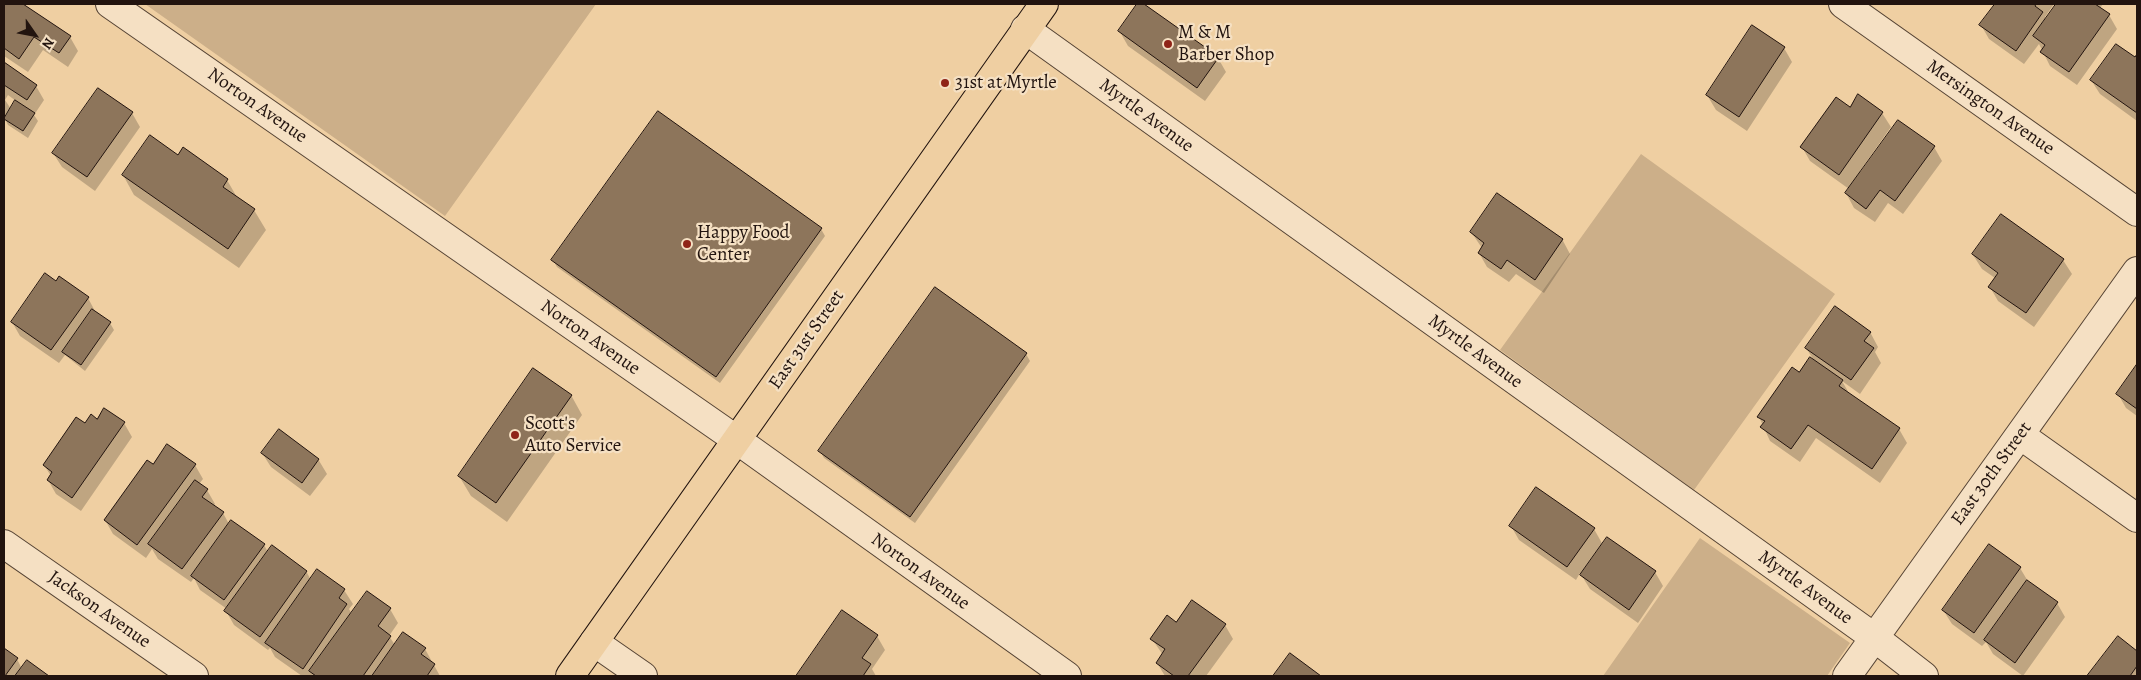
<!DOCTYPE html>
<style>
body{margin:0}
#map{position:relative;width:2141px;height:680px;overflow:hidden;background:#efcfa2;font-family:Alegreya,serif}
canvas{display:block}
.frame{position:absolute;inset:0;border:5px solid #22140f;pointer-events:none}
.north{position:absolute;left:10px;top:10px;width:50px;height:50px;-webkit-text-stroke:4px #f5e0c3;paint-order:stroke;rotate:123deg;font-size:14px;font-weight:700;line-height:20px;text-align:center;color:#22140f}
.north::after{content:'';display:block;margin:auto;width:18px;height:22px;background:#22140f;clip-path:polygon(50% 0,100% 100%,50% 72%,0 100%)}
</style>
<div id="map">
<canvas width="2141" height="680"></canvas>
<div class="frame"></div>
<div class="north">N</div>
</div>
<script>
const context = document.querySelector('canvas').getContext('2d');
context.lineJoin = 'round';
function paint(path, color) {
  context.fillStyle = color;
  context.fill(path, 'evenodd');
}
function strokePath(path, color, width, dash) {
  context.strokeStyle = color;
  context.lineWidth = width;
  context.lineCap = dash ? 'butt' : 'round';
  context.setLineDash(dash || []);
  context.stroke(path);
}
function drawText(font, color, halo, rows, align = 'center') {
  context.font = font + ' Alegreya,serif';
  context.lineWidth = 4.5;
  context.setLineDash([]);
  context.textBaseline = 'middle';
  context.strokeStyle = halo;
  context.fillStyle = color;
  for (const [text, x, y, turn = 0] of rows) {
    context.save();
    context.translate(x, y);
    context.rotate((+turn || 0) * Math.PI / 180);
    context.textAlign = isNaN(turn) ? turn : align;
    if (halo) context.strokeText(text, 0, 0);
    context.fillText(text, 0, 0);
    context.restore();
  }
}
const green = new Path2D(`
 M145,4H596L445,216Z
 M1641,154L1835,294L1694,490L1500,350Z
 M1700,538L1850,643L1827,676H1603Z`);
const shadow = new Path2D(`
 M4,4H21L70,37L78,51L68,67L43,50L28,72L4,56Z
 M1139,4L1218,58L1226,72L1205,101L1128,46L1120,32Z
 M1996,4H2054L2045,17L2046,20L2058,4H2103L2100,8L2109,15L2117,29L2077,85L2050,66L2039,44L2024,64L1989,39L1981,25Z
 M1784,48L1792,62L1747,131L1716,110L1707,95Z
 M2137,56V121L2100,94L2091,80Z
 M4,64L36,86L44,100L34,115L38,121L28,138L8,125L5,119L4,121ZM8,95L16,101L11,109L5,100Z
 M99,89L132,113L140,127L95,191L62,167L53,153Z
 M1850,108L1882,113L1891,127L1860,171L1862,172L1934,147L1942,161L1903,214L1888,203L1875,222L1854,208L1846,193L1849,189L1810,161L1802,147Z
 M178,156L227,180L238,199L254,210L266,230L239,268L134,195L123,175Z
 M2001,216L2063,260L2072,274L2034,327L1998,301L1990,287L1995,278L1982,269L1973,255Z
 M821,229L825,236L720,383L557,267L553,260Z
 M1471,232L1562,239L1570,254L1544,293L1516,274L1509,282L1487,267L1479,253L1482,248Z
 M56,283L88,298L96,313L110,323L114,330L85,371L65,355L59,363L20,336L12,322Z
 M936,289L1026,354L1030,361L915,523L824,458L820,451Z
 M1870,332L1878,347L1875,352L1881,363L1860,394L1842,381L1850,395L1899,429L1907,443L1880,483L1816,438L1800,462L1770,441L1759,417L1799,374L1815,362L1806,348Z
 M2137,366V416L2126,408L2118,394Z
 M571,395L582,415L507,522L471,496L459,476Z
 M97,420L124,423L132,437L81,511L56,494L48,480L51,476L44,465L85,425Z
 M262,453L318,459L327,474L310,496L271,467Z
 M195,465L203,479L199,484L207,490L215,504L214,506L223,513L229,524L264,545L268,552L306,571L311,580L344,590L353,604L349,609L352,614L390,609L398,623L389,636L395,645L403,634L425,649L440,676H302L275,657L270,648L268,650L234,625L226,611L227,609L200,590L194,578L191,582L158,559L152,549L146,558L113,534L105,520L153,466Z
 M1511,526L1594,529L1603,545L1655,572L1663,586L1638,623L1590,589L1580,573L1576,580L1519,540Z
 M1989,546L2020,568L2029,583L2057,603L2065,617L2023,676L1993,654L1986,642L1982,646L1952,624L1943,610Z
 M843,611L877,636L885,650L872,669L876,676H798Z
 M1177,623L1225,625L1233,639L1206,676H1165L1157,663L1163,655L1152,639Z
 M2118,638L2137,652V676H2089Z
 M4,650L17,659L22,669L27,662L47,676H4Z`);
const building = new Path2D(`
 M4,4H23L71,36L59,53L34,37L19,59L4,48Z
 M1137,4H1144L1219,57L1197,88L1118,31Z
 M1995,4H2036L2035,6L2043,12L2016,51L1979,25Z
 M2056,4H2095L2110,14L2069,72L2040,52L2045,45L2033,36Z
 M1752,25L1785,47L1739,117L1706,95Z
 M2116,44L2135,57L2137,54V113L2090,80Z
 M4,62L37,85L27,100L4,85Z
 M98,88L133,112L87,177L52,153Z
 M1858,94L1883,112L1839,175L1800,147L1836,97L1850,107Z
 M15,100L35,113L23,131L4,119Z
 M658,111L822,228L716,377L551,260Z
 M1898,120L1935,146L1895,201L1880,190L1866,209L1845,193Z
 M150,135L178,155L183,147L228,179L223,187L255,209L228,249L122,175Z
 M1497,193L1563,239L1535,280L1507,260L1501,269L1478,253L1484,243L1470,232Z
 M2001,214L2064,259L2026,313L1988,287L1998,273L1972,254Z
 M45,273L56,281L59,276L89,297L51,350L11,322Z
 M935,287L1027,353L910,517L818,451Z
 M1835,306L1871,332L1864,341L1874,348L1851,380L1805,348Z
 M92,309L111,322L81,365L62,352Z
 M1810,357L1843,380L1839,386L1900,428L1872,469L1808,425L1791,449L1760,427L1765,421L1757,417L1792,367L1799,372Z
 M2137,364V409L2116,394Z
 M533,368L572,395L496,503L458,476Z
 M104,408L125,422L72,498L47,480L52,472L43,465L76,417L85,423L91,414L97,419Z
 M279,429L319,459L302,483L261,453Z
 M167,444L196,464L137,545L104,520L147,460L153,464Z
 M195,480L208,489L202,497L224,512L182,569L148,544Z
 M1536,487L1595,528L1567,567L1509,526Z
 M231,520L265,544L224,600L191,576Z
 M1607,537L1656,571L1629,610L1580,575Z
 M1989,544L2021,567L1974,633L1942,610Z
 M272,545L307,571L260,637L224,611Z
 M317,569L345,589L339,598L347,604L303,669L265,643Z
 M2027,580L2058,602L2015,663L1984,640Z
 M367,591L391,608L378,626L391,636L363,676H316L309,671Z
 M1192,600L1226,624L1188,676H1174L1156,663L1165,649L1150,639L1167,615L1176,622Z
 M842,610L878,635L862,658L871,664L863,676H796Z
 M403,632L426,648L421,654L435,664L427,676H372Z
 M2118,636L2137,651V666L2130,676H2087Z
 M4,648L18,658L5,676H4Z
 M1290,653L1321,676H1273Z
 M27,660L49,676H15Z`);
const minor = new Path2D(`
 M110,4L737,440L1067,676
 M1843,4L2137,212
 M1025,29L1875,638L1924,676
 M2020,435L2137,518
 M4,544L194,676
 M594,642L643,676
 M1847,676L2137,271`);
const major = new Path2D(`
 M570,676L1044,4`);
const markers = [
 [1168,44,5,"#8f2418"],
 [945,83,5,"#8f2418"],
 [687,244,5,"#8f2418"],
 [515,435,5,"#8f2418"]
];
const poiNames = [
 ["M & M",1178,33],
 ["Barber Shop",1178,55],
 ["31st at Myrtle",955,83],
 ["Happy Food",697,233],
 ["Center",697,255],
 ["Scott's",525,424],
 ["Auto Service",525,446]
];
const streetNames = [
 ["Norton Avenue",257,106,35],
 ["Mersington Avenue",1990,108,35],
 ["Myrtle Avenue",1146,116,36],
 ["Norton Avenue",590,338,35],
 ["East 31st Street",807,340,-55],
 ["Myrtle Avenue",1475,352,36],
 ["East 30th Street",1992,474,-54],
 ["Norton Avenue",920,572,36],
 ["Myrtle Avenue",1805,588,36],
 ["Jackson Avenue",99,610,35]
];
paint(green, '#ccaf89');
paint(shadow, '#0003');
paint(building, '#8d755b');
strokePath(building, '#22140f', 1);
strokePath(minor, '#554334', 30);
strokePath(major, '#22140f', 30);
strokePath(minor, '#f5e0c3', 28);
strokePath(major, '#efcfa2', 28);
for (const [x, y, r, color] of markers) {
  const dot = new Path2D();
  dot.arc(x, y, r, 0, 2 * Math.PI);
  context.fillStyle = color;
  context.fill(dot);
  strokePath(dot, '#f5e0c3', 2);
}
drawText('19px', '#22140f', '#f5e0c3', poiNames, 'left');
drawText('19px', '#22140f', '#f5e0c3', streetNames);
</script>
